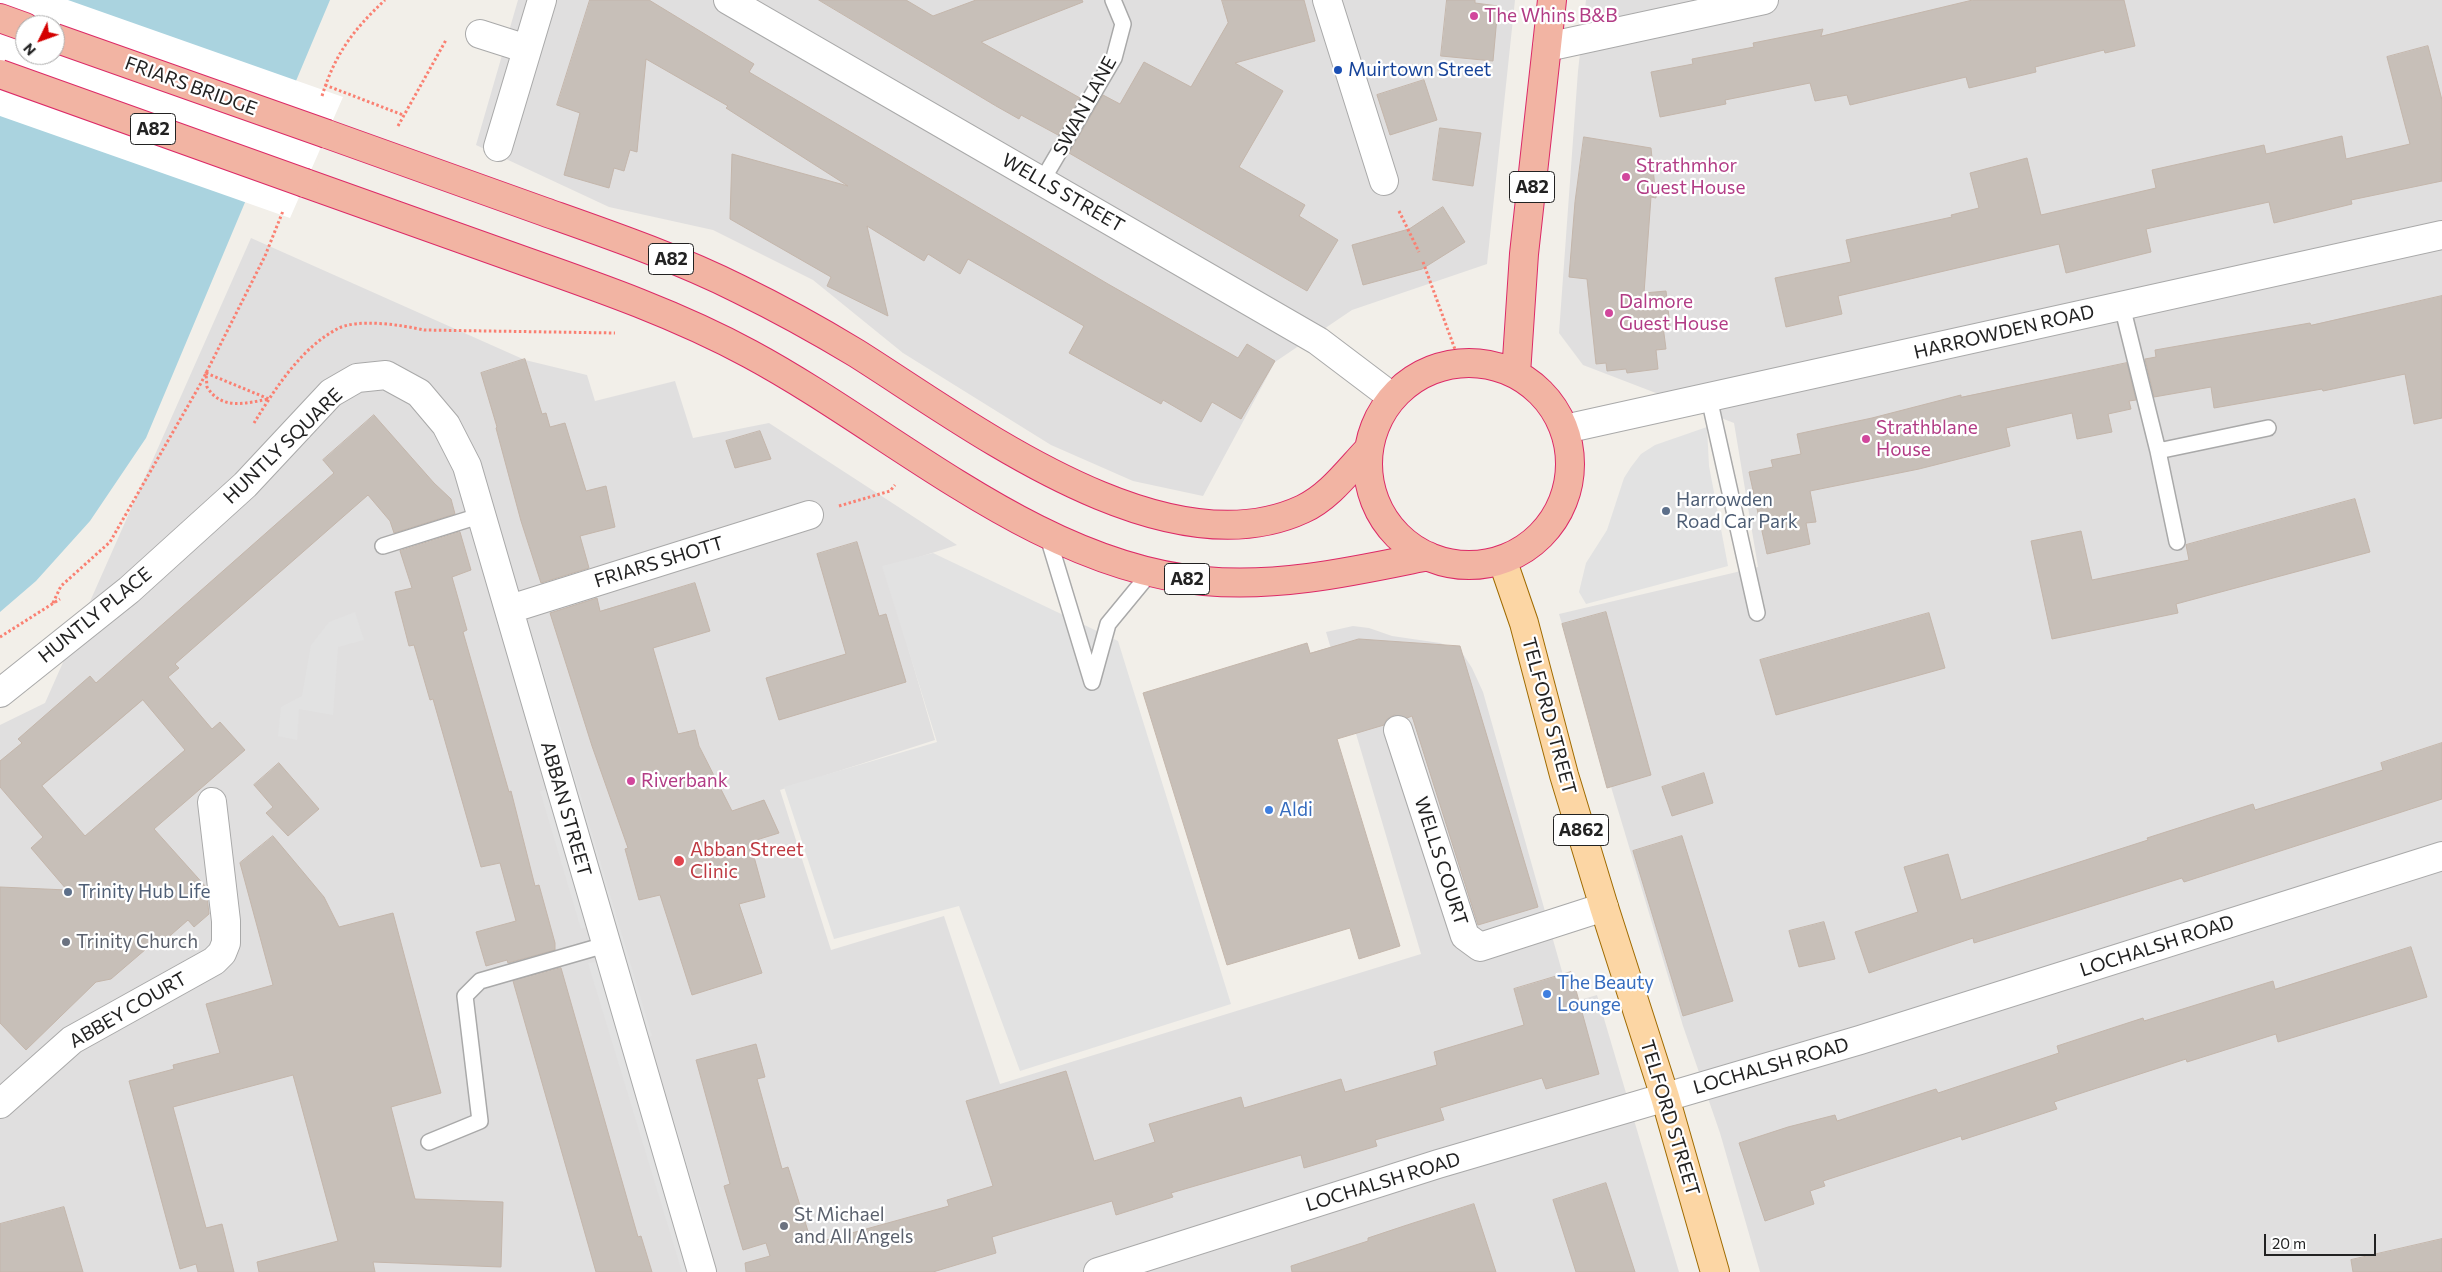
<!DOCTYPE html>
<style>
body{margin:0}
#map{position:relative;width:2442px;height:1272px;overflow:hidden;background:#f2efe9;font-family:Commissioner,sans-serif}
canvas{display:block}
.north{position:absolute;left:15px;top:15px;width:50px;height:50px;box-sizing:border-box;background:#fff;border:1px solid #a7a7a7;border-radius:50%;rotate:228deg;font-size:14px;font-weight:700;line-height:20px;text-align:center;color:#222}
.north::after{content:'';display:block;margin:auto;width:18px;height:22px;background:#d40000;clip-path:polygon(50% 0,100% 100%,50% 72%,0 100%)}
.scale{position:absolute;left:2264px;top:1234px;width:112px;height:22px;box-sizing:border-box;border:2px solid #222;border-top:0;padding-left:6px;font-size:15px;line-height:18px;white-space:nowrap;color:#222;-webkit-text-stroke:4px #fff;paint-order:stroke}
</style>
<div id="map">
<canvas width="2442" height="1272"></canvas>
<div class="north">N</div>
<div class="scale">20 m</div>
</div>
<script>
const context = document.querySelector('canvas').getContext('2d');
context.lineJoin = 'round';
function paint(path, color) {
  context.fillStyle = color;
  context.fill(path, 'evenodd');
}
function strokePath(path, color, width, dash) {
  context.strokeStyle = color;
  context.lineWidth = width;
  context.lineCap = dash ? 'butt' : 'round';
  context.setLineDash(dash || []);
  context.stroke(path);
}
function drawText(font, color, halo, rows, align = 'center') {
  context.font = font + ' Commissioner,sans-serif';
  context.lineWidth = 4.5;
  context.setLineDash([]);
  context.textBaseline = 'middle';
  context.strokeStyle = halo;
  context.fillStyle = color;
  for (const [text, x, y, turn = 0] of rows) {
    context.save();
    context.translate(x, y);
    context.rotate((+turn || 0) * Math.PI / 180);
    context.textAlign = isNaN(turn) ? turn : align;
    if (halo) context.strokeText(text, 0, 0);
    context.fillText(text, 0, 0);
    context.restore();
  }
}
const residential = new Path2D(`
 M518,0H1515L1487,264L1352,310L1275,362L1203,496L1133,481L1051,445L903,353L813,280L713,230L609,207L476,145Z
 M1586,0H2442V1272H1760L1720,1133L1683,1026L1559,614L1758,567L1734,423L1583,365L1559,333L1578,71Z
 M251,238L525,360L587,375L595,401L675,381L693,438L769,423L957,545L885,568L935,740L780,790L831,950L944,916L1000,1084L1421,954L1326,632L1353,626L1369,628L1392,636L1440,643L1461,651L1472,668L1483,692L1563,975L1514,989L1522,1017L1597,995L1679,1272H0V725L45,703Z`);
const parking = new Path2D(`
 M1707,427L1709,466L1728,566L1586,604L1579,592L1586,563L1607,530L1624,478L1631,467L1641,454L1655,445Z
 M933,553L1118,641L1231,1004L1020,1071L959,906L834,939L784,787L937,742L882,566Z
 M355,612L364,640L338,647L333,715L299,709L297,740L278,736L281,707L302,696L311,645L329,622Z
 M542,665L652,1036L642,1039L532,670Z
 M549,789L590,926L581,929L540,791Z
 M600,962L692,1272H682L588,963Z
 M674,1120L711,1243L702,1244L665,1121Z`);
const water = new Path2D(`
 M0,0H330L146,438L90,521L36,581L0,612ZM25,25H55V55H25Z`);
const pier = new Path2D(`
 M0,0H68L343,97L290,218L0,116ZM25,25H55V55H25Z`);
const building = new Path2D(`
 M590,0H649L754,64L749,72L1108,284L1238,358L1247,344L1275,361L1241,419L1212,402L1201,422L1163,400L1161,404L1069,353L1084,326L968,259L960,274L928,254L924,261L867,226L888,316L827,286L831,277L730,219L732,154L848,186L726,108L728,106L646,59L637,152L630,150L624,171L614,168L609,188L564,175L580,113L557,105Z
 M819,0H906L933,16L976,0H1082L1083,2L981,42L1080,98L1058,135L1021,115L1019,119L996,106Z
 M1222,0H1304L1315,41L1235,63L1283,91L1239,167L1305,205L1299,216L1338,240L1307,291L1069,153L1103,95L1120,104L1144,62L1191,87L1228,23Z
 M1447,0H1475V3L1498,6L1493,61L1441,56Z
 M1973,0H2124L2135,46L2105,53L2104,50L2035,67L2036,72L1969,88L1966,77L1850,105L1847,95L1815,101L1810,83L1725,100L1726,104L1660,117L1651,72L1693,64L1692,59L1754,47L1753,43L1823,29L1821,36Z
 M2428,46L2442,100V181L2351,200L2352,204L2274,223L2269,202L2146,229L2151,252L2066,273L2059,244L1838,296L1842,314L1786,327L1775,278L1851,262L1846,240L1952,217L1951,215L1979,208L1970,173L2027,158L2041,215L2156,188L2152,170L2264,145L2266,154L2342,136L2346,159L2410,144L2387,57Z
 M1424,80L1437,120L1390,135L1377,95Z
 M1440,128L1481,133L1473,186L1433,180Z
 M1584,137L1651,148L1656,198L1651,197L1644,293L1666,291L1670,326H1663L1666,349L1656,350L1658,369L1627,373L1626,369L1607,371L1606,363L1596,364L1587,279L1569,277L1575,202Z
 M1443,207L1465,242L1422,269L1363,285L1352,245L1409,229Z
 M2442,296V418L2414,424L2405,374L2323,391L2322,389L2214,408L2211,387L2154,397L2145,359L2156,357L2155,350L2310,323L2311,325Z
 M525,359L542,414L546,413L550,427L565,423L586,491L606,486L615,527L580,536L589,568L541,583L521,521L496,428L497,427L481,373Z
 M2127,363L2136,400L2129,401L2131,409L2108,414L2112,432L2077,439L2072,413L2006,428L2010,446L1919,469L1810,491L1816,522L1806,523L1810,544L1767,554L1749,472L1773,467L1771,460L1801,454L1797,434L1872,418L1961,395V397Z
 M374,415L434,483L451,499L455,514L394,533L390,521L368,495L175,664L179,668L168,677L212,729L220,722L245,750L154,829L206,887L209,914L194,927L188,920L164,941L160,937L111,979L96,982L26,1050L0,1023V887L67,890L31,848L43,837L0,787V761L22,743L18,739L90,676L96,683L334,473L323,460ZM143,700L185,750L85,836L42,786Z
 M760,431L771,459L735,468L726,441Z
 M2355,499L2370,552L2176,604L2178,613L2052,639L2031,541L2081,531L2092,580L2189,560L2186,545Z
 M460,532L471,570L452,577L467,630L463,632L509,792L511,791L535,886L539,885L555,943V950L508,963L507,960L486,966L476,932L516,921L500,863L481,867L433,699L430,700L414,645L409,646L395,592L412,588L400,551Z
 M857,542L879,616L886,614L906,682L779,720L766,678L846,654L817,554Z
 M695,583L710,631L653,648L678,734L695,730L699,746L732,811L764,800L779,833L750,842L765,897L739,904L762,973L692,995L660,895L639,900L625,849L628,848L592,746L550,613L597,598L600,611Z
 M1606,612L1651,775L1607,788L1562,624Z
 M1929,613L1945,668L1776,715L1760,660Z
 M1359,639L1460,646L1538,907L1478,925L1412,716L1407,718L1394,715L1387,719L1384,725L1337,739L1400,946L1359,959L1350,928L1227,965L1143,693L1307,643L1310,653Z
 M2442,743V799L2184,882L2182,878L1974,943L1973,938L1869,973L1855,932L1918,912L1904,867L1948,854L1961,900L2148,840L2147,838L2253,804L2255,810L2383,770L2381,763Z
 M279,763L319,809L288,836L266,813L273,807L254,785Z
 M1704,773L1713,803L1672,816L1662,787Z
 M273,836L324,897L339,927L393,913L441,1093L391,1107L415,1199L503,1202L501,1267L373,1262L375,1272H259L257,1262L338,1241L293,1075L173,1107L206,1228L222,1224L234,1272H198L196,1264L180,1269L129,1081L174,1069L173,1065L220,1053L206,1004L273,985L240,863Z
 M1682,836L1733,1001L1683,1016L1633,851Z
 M1824,922L1835,959L1799,967L1789,931Z
 M2411,947L2427,997L2278,1042L2276,1034L2187,1062L2186,1059L2054,1102L2057,1109L1962,1140L1961,1136L1823,1181L1825,1186L1810,1191L1814,1204L1765,1221L1739,1143L1788,1127L1835,1115L1837,1121L1936,1089L1938,1093L2059,1053L2057,1046L2143,1018L2144,1021L2273,981L2275,989Z
 M561,968L638,1237L641,1236L652,1272H596L513,981Z
 M1571,972L1599,1074L1546,1089L1542,1078L1440,1108L1444,1120L1375,1140L1377,1146L1304,1168L1301,1155L1171,1193L1173,1197L1116,1215L1112,1201L992,1237L996,1253L933,1272H746L745,1263L770,1256L766,1243L743,1250L724,1186L730,1184L696,1060L756,1044L765,1077L757,1079L782,1169L788,1167L812,1244L949,1206L947,1200L993,1186L966,1101L1066,1071L1094,1161L1155,1142L1149,1124L1241,1097L1244,1108L1341,1079L1345,1092L1437,1065L1434,1052L1524,1025L1514,989Z
 M1606,1183L1635,1272H1576L1553,1200Z
 M1474,1204L1496,1272H1292L1291,1266L1368,1241V1238L1407,1225Z
 M64,1207L83,1272H0V1224Z
 M2442,1239V1272H2353L2351,1260Z`);
const path = new Path2D(`
 M325,85L403,115
 M322,96C335,54 353,30 385,0
 M398,126L446,40
 M1399,211L1419,252
 M1423,262L1460,363
 M206,373L269,399C246,403 222,411 207,387Z
 M254,423C275,389 300,349 337,329C357,318 402,325 424,330L615,333
 M839,506L890,491L895,485
 M53,603L61,586L110,542L201,383L265,256L283,211
 M0,637L60,599`);
const service = new Path2D(`
 M1042,181L1114,58L1123,24L1113,0
 M2122,306L2158,451L2177,542
 M1709,398L1757,613
 M2158,451L2268,428
 M1047,534L1092,682
 M383,546L482,515
 M1092,682L1108,624L1150,573
 M429,1142L480,1121L465,996L480,981L605,945`);
const minor = new Path2D(`
 M728,0L1318,341L1392,397
 M1327,0L1384,181
 M480,34L527,49
 M1547,47L1764,0
 M498,147L542,0
 M1565,429L2442,235
 M510,609L809,515
 M0,693L129,590L245,485L331,393L357,378L386,375L419,393L446,425L467,466L702,1272
 M1398,730L1465,936L1480,947L1604,907
 M0,1104L72,1040L214,961L222,953L226,943V921L212,802
 M1098,1272L1438,1164L1860,1040L2442,856`);
const primary = new Path2D(`
 M1503,562L1524,623L1564,775L1604,907L1665,1097L1715,1272`);
const trunk = new Path2D(`
 M0,18L25,27
 M327,134C399,160 472,186 545,212C610,235 677,258 739,289C778,308 818,330 856,353C969,424 1164,574 1303,509C1329,497 1348,471 1367,451
 M305,183C378,209 451,235 524,261C601,288 678,315 750,354C893,431 1039,567 1204,581C1280,588 1354,571 1428,556
 M1368 464a101 101 0 1 1 202 0a101 101 0 1 1-202 0Z
 M1516,374L1524,254L1552,0`);
const trunkBridge = new Path2D(`
 M55,38L327,134
 M0,74L305,183`);
const markers = [
 [1474,16,5,"#d1479c"],
 [1338,70,5,"#1a4fb4"],
 [1626,177,5,"#d1479c"],
 [1609,313,5,"#d1479c"],
 [1866,439,5,"#d1479c"],
 [1666,511,5,"#5c6f8a"],
 [631,781,5,"#d1479c"],
 [1269,810,5,"#3f7fe0"],
 [679,861,6,"#e0444e"],
 [68,892,5,"#5c6f8a"],
 [66,942,5,"#6b7280"],
 [1547,994,5,"#3f7fe0"],
 [784,1226,5,"#6b7280"]
];
const shields = [
 [153,129,45],
 [1532,187,45],
 [671,259,45],
 [1187,579,45],
 [1581,830,55]
];
const shieldNames = [
 ["A82",153,129],
 ["A82",1532,187],
 ["A82",671,259],
 ["A82",1187,579],
 ["A862",1581,830]
];
const hotelNames = [
 ["The Whins B&B",1484,16],
 ["Strathmhor",1636,166],
 ["Guest House",1636,188],
 ["Dalmore",1619,302],
 ["Guest House",1619,324],
 ["Strathblane",1876,428],
 ["House",1876,450],
 ["Riverbank",641,781]
];
const transitNames = [
 ["Muirtown Street",1348,70]
];
const streetNames = [
 ["FRIARS BRIDGE",191,86,20],
 ["SWAN LANE",1085,106,-61],
 ["WELLS STREET",1063,193,30],
 ["HARROWDEN ROAD",2004,332,-13],
 ["HUNTLY SQUARE",283,446,-44],
 ["FRIARS SHOTT",659,562,-17],
 ["HUNTLY PLACE",95,615,-39],
 ["TELFORD STREET",1549,716,75],
 ["ABBAN STREET",566,809,74],
 ["WELLS COURT",1441,861,72],
 ["LOCHALSH ROAD",2157,946,-18],
 ["ABBEY COURT",128,1010,-30],
 ["LOCHALSH ROAD",1771,1066,-16],
 ["TELFORD STREET",1670,1118,73],
 ["LOCHALSH ROAD",1383,1182,-17]
];
const serviceNames = [
 ["Harrowden",1676,500],
 ["Road Car Park",1676,522],
 ["Trinity Hub Life",78,892]
];
const shopNames = [
 ["Aldi",1279,810],
 ["The Beauty",1557,983],
 ["Lounge",1557,1005]
];
const healthNames = [
 ["Abban Street",690,850],
 ["Clinic",690,872]
];
const worshipNames = [
 ["Trinity Church",76,942],
 ["St Michael",794,1215],
 ["and All Angels",794,1237]
];
paint(residential, '#e0dfdf');
paint(parking, '#e2e2e2');
paint(water, '#aad3df');
paint(pier, '#fff');
paint(building, '#c7bfb8');
strokePath(building, '#c4b6ab', 1);
strokePath(service, '#a9a9a9', 18);
strokePath(minor, '#a9a9a9', 30);
strokePath(primary, '#a06b00', 30);
strokePath(trunk, '#dc2a67', 30);
strokePath(path, '#fa8072', 3, [2.5, 2.5]);
strokePath(service, '#fff', 15);
strokePath(minor, '#fff', 28);
strokePath(primary, '#fcd6a4', 28);
strokePath(trunk, '#f2b4a3', 28);
strokePath(trunkBridge, '#dc2a67', 30, []);
strokePath(trunkBridge, '#f2b4a3', 28);
for (const [x, y, r, color] of markers) {
  const dot = new Path2D();
  dot.arc(x, y, r, 0, 2 * Math.PI);
  context.fillStyle = color;
  context.fill(dot);
  strokePath(dot, '#fff', 2);
}
for (const [x, y, w] of shields) {
  const box = new Path2D();
  box.roundRect(x - w / 2, y - 15.5, w, 31, 4);
  context.fillStyle = '#fff';
  context.fill(box);
  strokePath(box, '#222', 1);
}
drawText('bold 18px', '#222', null, shieldNames);
drawText('19px', '#b23c85', '#fff', hotelNames, 'left');
drawText('19px', '#164399', '#fff', transitNames, 'left');
drawText('19px', '#222', '#fff', streetNames);
drawText('19px', '#4e5e75', '#fff', serviceNames, 'left');
drawText('19px', '#366cbe', '#fff', shopNames, 'left');
drawText('19px', '#be3a42', '#fff', healthNames, 'left');
drawText('19px', '#5b616d', '#fff', worshipNames, 'left');
</script>
